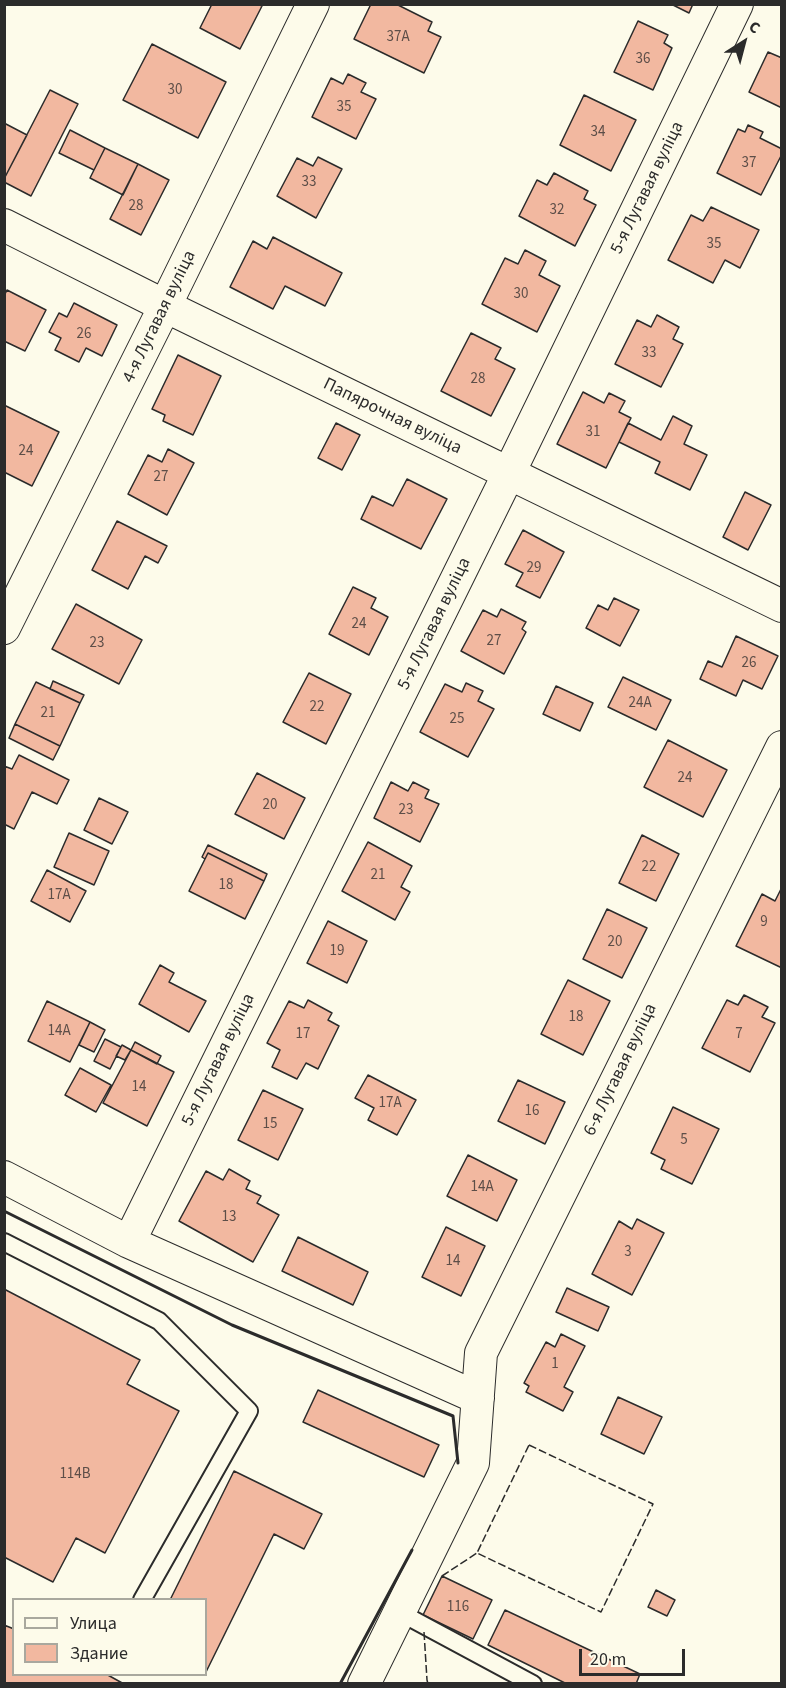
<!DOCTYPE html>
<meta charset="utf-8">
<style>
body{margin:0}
#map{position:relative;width:786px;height:1688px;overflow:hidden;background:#fdfbea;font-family:"Source Sans 3",sans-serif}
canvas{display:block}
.frame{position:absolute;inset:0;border:6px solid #2b2b2b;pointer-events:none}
.legend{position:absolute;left:12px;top:1598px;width:195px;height:78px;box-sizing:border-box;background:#fdfbea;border:2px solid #a9a89e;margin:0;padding:8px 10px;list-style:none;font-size:18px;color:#2b2b2b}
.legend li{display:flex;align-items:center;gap:12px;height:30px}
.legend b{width:30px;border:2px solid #a9a89e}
.north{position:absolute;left:714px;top:12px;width:60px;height:60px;-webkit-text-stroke:4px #fdfbea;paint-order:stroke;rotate:36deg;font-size:16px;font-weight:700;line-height:24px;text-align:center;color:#2b2b2b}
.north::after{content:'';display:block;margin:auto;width:21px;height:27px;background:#2b2b2b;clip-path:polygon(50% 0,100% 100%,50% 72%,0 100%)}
.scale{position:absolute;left:579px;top:1649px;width:106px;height:27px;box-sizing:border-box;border:3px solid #2b2b2b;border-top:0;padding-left:8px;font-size:18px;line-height:21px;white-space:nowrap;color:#2b2b2b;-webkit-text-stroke:4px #fdfbea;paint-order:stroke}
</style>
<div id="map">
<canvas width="786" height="1688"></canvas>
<div class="frame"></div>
<ul class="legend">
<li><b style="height:8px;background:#fdfbea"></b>Улица</li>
<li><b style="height:16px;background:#f2b8a0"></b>Здание</li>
</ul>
<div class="north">С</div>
<div class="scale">20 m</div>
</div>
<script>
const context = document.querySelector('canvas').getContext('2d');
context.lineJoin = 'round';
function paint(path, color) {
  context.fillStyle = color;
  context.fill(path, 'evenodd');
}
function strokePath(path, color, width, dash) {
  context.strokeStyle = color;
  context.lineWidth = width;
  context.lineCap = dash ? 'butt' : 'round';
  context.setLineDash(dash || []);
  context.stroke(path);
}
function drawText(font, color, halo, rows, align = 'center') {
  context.font = font + ' "Source Sans 3",sans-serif';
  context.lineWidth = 4.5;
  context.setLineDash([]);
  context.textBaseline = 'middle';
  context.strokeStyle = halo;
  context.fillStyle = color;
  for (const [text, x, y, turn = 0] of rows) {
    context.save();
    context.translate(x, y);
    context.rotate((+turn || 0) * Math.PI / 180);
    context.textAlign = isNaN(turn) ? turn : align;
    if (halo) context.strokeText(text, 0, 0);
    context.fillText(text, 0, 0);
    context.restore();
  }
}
const building = new Path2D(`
 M212,4H258L262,6L240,49L200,28Z
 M371,4H396L432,22L428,31L441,37L424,73L354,39Z
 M671,4H693L689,13Z
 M638,21L668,35L664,43L672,48L653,90L614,72Z
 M152,44L226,82L198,138L123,100Z
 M768,52L782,58V108L749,92Z
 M348,74L366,83L361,92L376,99L356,139L312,117L331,78L343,84Z
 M50,90L78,104L31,196L4,182V179Z
 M584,95L636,120L611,171L560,145Z
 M4,123L27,135L4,179Z
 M748,125L763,132L760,138L782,149V154L761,195L717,173L738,129L745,132Z
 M70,130L105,148L94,170L59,153Z
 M105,148L138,164L123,195L90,178Z
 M318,157L342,169L316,218L277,196L297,158L313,166Z
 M138,164L169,180L141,235L110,219Z
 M554,173L588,191L584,199L596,205L575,246L519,216L537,180L547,185Z
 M711,207L759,230L740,268L725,260L713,283L668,260L691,215L703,221Z
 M273,237L342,273L325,306L285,286L273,309L230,287L253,241L267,249Z
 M525,250L546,261L539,275L560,286L537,332L482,304L505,258L518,264Z
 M7,290L46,310L25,351L4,341V296Z
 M74,303L117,325L102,356L86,348L79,362L55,350L61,338L49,332L59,313L67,317Z
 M657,315L679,327L673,339L683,344L661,387L615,364L637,320L651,327Z
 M471,333L501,348L495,359L515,369L491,416L441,391Z
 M178,355L221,376L193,435L163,421L165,415L152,409Z
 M583,392L604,403L609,393L625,401L619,412L631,418L606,468L557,444Z
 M4,405L59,432L32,486L4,472Z
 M673,416L692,426L684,444L707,455L690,490L655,473L660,462L619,442L628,423L661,440Z
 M336,423L360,435L342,470L318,458Z
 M168,449L194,463L167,515L128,494L148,455L162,462Z
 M407,479L447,499L421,549L361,519L372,496L393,506Z
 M745,492L771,505L748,550L723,537Z
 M117,521L167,546L158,563L145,556L128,589L92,570Z
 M523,530L564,552L540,598L516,586L523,573L505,564Z
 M353,587L376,598L371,608L388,617L369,655L329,634Z
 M614,598L639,610L620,646L586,628L598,605L608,610Z
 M76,604L142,640L119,684L52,649Z
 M501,609L526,622L522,629L526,632L504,674L461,651L483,610L497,617Z
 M736,636L778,656L762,689L743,680L736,696L700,679L708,661L722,667Z
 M309,673L351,694L326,744L283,722Z
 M623,677L671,700L656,730L608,707Z
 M53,681L84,695L80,703L50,689Z
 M36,682L80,703L60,746L15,724Z
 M466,683L483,691L478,701L494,709L468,757L420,732L445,684L462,692Z
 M556,686L593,703L580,731L543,714Z
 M15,724L60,746L53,760L9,738Z
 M668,740L727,770L703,817L644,787Z
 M19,755L69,780L57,804L32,792L14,829L4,824V766L12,769Z
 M257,773L305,798L284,839L235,814Z
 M391,782L408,791L413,782L429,790L425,798L439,804L420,842L374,818Z
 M99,798L128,812L112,844L84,830Z
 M69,833L109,851L94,885L54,867Z
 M642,835L679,854L656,901L619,883Z
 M368,842L412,866L401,887L410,892L395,920L342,891Z
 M208,845L267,874L264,881L208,853L205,859L202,857Z
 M208,853L264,881L245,919L189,891Z
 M47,870L86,891L70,922L31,901Z
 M781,889H782V968L736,946L762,894L775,901Z
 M607,909L647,928L622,978L583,959Z
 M328,921L367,941L347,983L307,963Z
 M160,965L174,973L169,982L206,1001L189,1032L139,1004Z
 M568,980L610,1001L583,1055L541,1034Z
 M744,995L768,1007L762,1017L775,1023L750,1072L702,1048L727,1000L738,1005Z
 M308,1000L332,1013L328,1020L339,1026L318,1069L306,1063L297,1079L272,1067L280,1050L267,1043L289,1001L304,1008Z
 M47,1001L90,1022L70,1062L28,1041Z
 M90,1022L105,1030L94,1052L79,1045Z
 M105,1039L121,1047L110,1069L94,1061Z
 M135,1042L161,1056L157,1064L131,1050Z
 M122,1045L131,1050L125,1060L116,1056Z
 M131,1050L174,1072L147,1126L103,1103Z
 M80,1068L111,1085L96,1112L65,1095Z
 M368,1075L416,1100L397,1135L368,1120L374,1108L355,1098Z
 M518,1080L565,1102L545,1144L498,1121Z
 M263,1090L303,1109L278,1160L238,1140Z
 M673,1107L719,1129L692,1184L661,1169L665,1160L651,1153Z
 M468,1155L517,1180L497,1221L447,1196Z
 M229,1169L250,1181L246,1189L261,1196L257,1203L279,1215L253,1262L179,1221L206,1171L223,1180Z
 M637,1219L664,1233L632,1295L592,1274L619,1221L632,1229Z
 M446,1227L485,1246L461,1296L422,1277Z
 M298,1237L368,1272L353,1305L282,1271Z
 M567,1288L609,1307L598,1331L556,1312Z
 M4,1289L140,1360L127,1384L179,1411L105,1553L76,1538L53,1582L4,1557Z
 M561,1334L585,1346L564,1387L573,1392L563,1411L526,1392L529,1386L524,1383L546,1342L555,1347Z
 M318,1390L439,1445L424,1477L303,1422Z
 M618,1397L662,1417L644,1454L601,1434Z
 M234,1471L322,1514L304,1549L274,1534L206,1672V1600H170Z
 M442,1576L492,1600L473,1639L423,1615Z
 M656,1590L675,1600L667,1616L648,1607Z
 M505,1610L640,1674L636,1684H567L488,1645Z
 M4,1625L14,1629V1674H106L124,1684H4Z`);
const lane = new Path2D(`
 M4,1242L159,1321L249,1411L142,1600
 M399,1612L533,1684`);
const street = new Path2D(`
 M4,225L165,306L782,606
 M4,628L165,306L313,4
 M4,1177L129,1242L478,1398
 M129,1242L509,473L737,4
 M364,1684L473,1463L481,1353L782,747`);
const fence = new Path2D(`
 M529,1445L653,1504L601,1612L477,1553Z
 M442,1576L477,1553
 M424,1632L427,1680L428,1684`);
const wall = new Path2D(`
 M4,1211L232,1325L453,1416L458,1463
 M340,1684L412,1550`);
const numberNames = [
 ["37А",398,38],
 ["36",643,60],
 ["30",175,91],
 ["35",344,108],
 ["34",598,133],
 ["37",749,164],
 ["33",309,183],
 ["28",136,207],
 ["32",557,211],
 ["35",714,245],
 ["30",521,295],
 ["26",84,335],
 ["33",649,354],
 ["28",478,380],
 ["31",593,433],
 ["24",26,452],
 ["27",161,478],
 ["29",534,569],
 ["24",359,625],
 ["27",494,642],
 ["23",97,644],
 ["26",749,664],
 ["24А",640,704],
 ["22",317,708],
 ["21",48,714],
 ["25",457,720],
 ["24",685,779],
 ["20",270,806],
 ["23",406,811],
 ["22",649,868],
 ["21",378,876],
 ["18",226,886],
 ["17А",59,896],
 ["9",764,923],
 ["20",615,943],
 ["19",337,952],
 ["18",576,1018],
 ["14А",59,1032],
 ["17",303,1035],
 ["7",739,1035],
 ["14",139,1088],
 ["17А",390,1104],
 ["16",532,1112],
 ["15",270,1125],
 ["5",684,1141],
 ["14А",482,1188],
 ["13",229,1218],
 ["3",628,1253],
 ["14",453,1262],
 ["1",555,1365],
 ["114В",75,1475],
 ["116",458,1608]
];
const streetNames = [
 ["5-я Лугавая вуліца",648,188,-64],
 ["4-я Лугавая вуліца",160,317,-64],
 ["Папярочная вуліца",392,417,26],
 ["5-я Лугавая вуліца",435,624,-64],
 ["5-я Лугавая вуліца",219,1060,-64],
 ["6-я Лугавая вуліца",621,1070,-64]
];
paint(building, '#f2b8a0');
strokePath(building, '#2b2b2b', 1.5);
strokePath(lane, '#2b2b2b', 20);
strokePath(street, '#2b2b2b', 34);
strokePath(lane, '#fdfbea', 16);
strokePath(street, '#fdfbea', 32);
strokePath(fence, '#2b2b2b', 1.5, [8, 3]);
strokePath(wall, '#2b2b2b', 3);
drawText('15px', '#5d4e48', null, numberNames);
drawText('18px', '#2b2b2b', '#fdfbea', streetNames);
</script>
